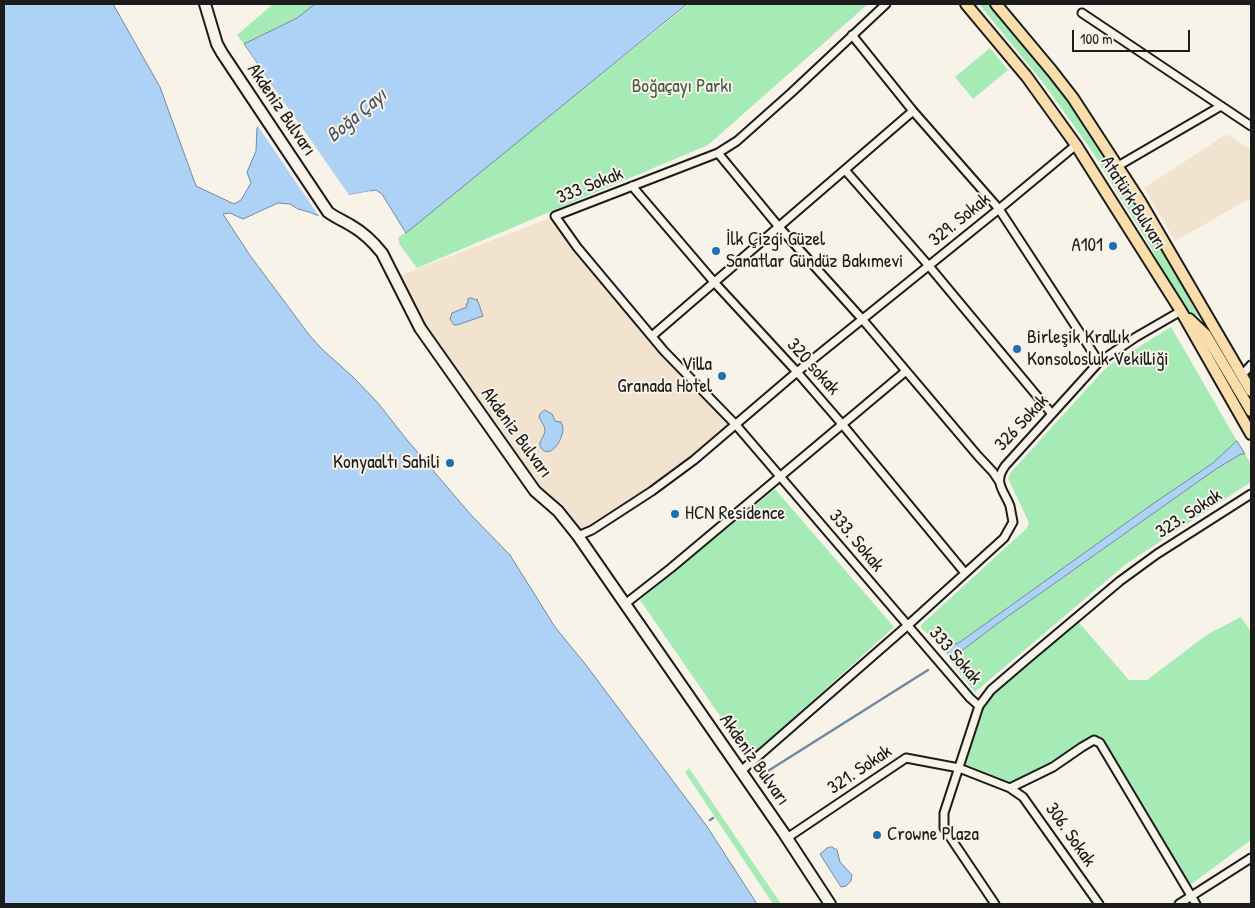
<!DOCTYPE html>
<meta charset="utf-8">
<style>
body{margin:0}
#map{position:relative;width:1255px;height:908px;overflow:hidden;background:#f7f3e8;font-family:"Patrick Hand",sans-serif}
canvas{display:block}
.frame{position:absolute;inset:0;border:5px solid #1c1c1c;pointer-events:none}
.scale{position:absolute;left:1072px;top:30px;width:118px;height:22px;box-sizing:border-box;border:2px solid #1c1c1c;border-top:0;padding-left:6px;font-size:15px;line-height:18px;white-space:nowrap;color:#1c1c1c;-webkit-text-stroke:4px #f7f3e8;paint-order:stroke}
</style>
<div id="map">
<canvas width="1255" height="908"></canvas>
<div class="frame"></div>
<div class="scale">100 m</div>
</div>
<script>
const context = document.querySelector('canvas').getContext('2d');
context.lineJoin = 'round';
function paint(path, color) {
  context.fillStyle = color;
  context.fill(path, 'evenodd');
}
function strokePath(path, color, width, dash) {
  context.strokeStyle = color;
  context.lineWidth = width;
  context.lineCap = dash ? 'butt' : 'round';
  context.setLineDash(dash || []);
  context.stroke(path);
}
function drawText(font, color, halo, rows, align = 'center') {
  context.font = font + ' "Patrick Hand",sans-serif';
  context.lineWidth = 4;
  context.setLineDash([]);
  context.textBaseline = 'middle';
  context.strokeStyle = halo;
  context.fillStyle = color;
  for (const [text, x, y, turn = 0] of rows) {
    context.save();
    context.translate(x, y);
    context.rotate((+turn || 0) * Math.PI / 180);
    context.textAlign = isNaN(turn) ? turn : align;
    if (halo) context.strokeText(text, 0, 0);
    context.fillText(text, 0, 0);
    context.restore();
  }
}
const built = new Path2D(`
 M1227,134L1251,150V198L1175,241L1144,188Z
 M555,216L664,351L736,425L694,460L578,536L535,491L420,328L394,278Z`);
const green = new Path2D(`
 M273,4H315L297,18L244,44L237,35Z
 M689,4H868L708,145L417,268L400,245L398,238Z
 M979,4H990L1067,100L1119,182L1175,271L1202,324L1180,301L1147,241L1092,151L1044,84Z
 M990,48L1008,70L973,99L955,77Z
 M1171,327L1237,441L1213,463L1154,503L960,642L945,649L921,628V625L1027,528L1029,523L1008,478L1012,471L1103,371L1111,364Z
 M1241,454H1245L1251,464V482L1126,564L975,692L954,666L951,659L997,624L1216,469Z
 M775,489L894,627L749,758L640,600Z
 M1241,617L1251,632V840L1186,888L1100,743L1094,741L1010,788L959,768L979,706L1075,618L1129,680H1147L1208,634Z
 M689,768L781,904H773L685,772Z`);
const water = new Path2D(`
 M4,4H113L160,87L196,186L234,204L241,200L251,183L247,172L256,151L257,128L282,100L244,44L297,18L315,4H687L406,233L382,194L376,190L349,195L319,216L309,212L298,209L290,204L278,203L243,219L230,213L223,214L249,254L310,336L322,349L353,377L378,403L407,440L471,515L510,555L555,627L586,665L706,825L757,904H4Z
 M472,298L475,300L477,299L483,316L457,325H454L450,319L452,313L467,307L466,304L468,303V299Z
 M545,410L552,414L555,421L561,422C562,425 563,426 563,429C563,438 552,459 542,449C536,443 544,438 545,431C545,425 541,422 539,417L540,414Z
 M1237,441L1245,454H1241L1216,469L997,624L951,659L945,649L960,642L1154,503L1213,463Z
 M832,847L837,850L840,862L852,875L851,881L846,886L841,887L820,854L827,848Z`);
const pier = new Path2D(`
 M242,42L349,195L370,191L371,194L350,197L320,218L318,219L319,216L257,125L279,100L241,45Z`);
const stream = new Path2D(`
 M760,776L928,670
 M710,820L713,818`);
const minor = new Path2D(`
 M886,4L791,93L737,141L718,153L555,216L577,247L664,351L736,425L970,698L979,706
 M1082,13L1251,126
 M852,35L913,111L999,209L1099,362
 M718,153L779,227L863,320L978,456L993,472L999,481
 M1118,166L1221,106
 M845,170L929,266L1052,414
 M632,186L714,282L797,372L842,424L965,573
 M652,336L913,111
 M1242,375L1251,365
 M578,536L592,530L652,491L694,460L797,372L999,209L1076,145
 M625,604L671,568L906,371
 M741,771L907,626L1004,538L1013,522C1012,517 1011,511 1010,506C1004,490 993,483 1005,466L1099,362L1136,337L1181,311
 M1010,788L1053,767L1082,747L1094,740L1100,743L1196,904
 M787,838L906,758L959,768L1010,788L1023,797L1099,904
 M995,904L944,828V813L979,706L991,690L1026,660L1120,581L1157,554L1251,494
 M1179,904L1251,858`);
const secondary = new Path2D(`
 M205,4L217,44L222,53L328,212C336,218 344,221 352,226C364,233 374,243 382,253L420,328L535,491L558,511L578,536L783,832L830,904`);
const primary = new Path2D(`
 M966,4L1027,77L1076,145L1181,311L1251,434
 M996,4L1052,71L1073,98L1140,201L1251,391
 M1189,319L1206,335L1251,411`);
const markers = [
 [1113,246,5,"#1f6fb2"],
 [716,251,5,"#1f6fb2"],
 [1017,349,5,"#1f6fb2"],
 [722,376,5,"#1f6fb2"],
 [450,463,5,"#1f6fb2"],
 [675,514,5,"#1f6fb2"],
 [877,835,5,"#1f6fb2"]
];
const parkNames = [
 ["Boğaçayı Parkı",682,87]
];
const streetNames = [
 ["Akdeniz Bulvarı",281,110,56],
 ["333 Sokak",590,186,-22],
 ["Atatürk Bulvarı",1133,203,58],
 ["329. Sokak",960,220,-39],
 ["320 sokak",813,367,48],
 ["326 Sokak",1022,423,-47],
 ["Akdeniz Bulvarı",516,433,54],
 ["323. Sokak",1189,514,-33],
 ["333. Sokak",856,541,50],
 ["333 Sokak",955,656,49],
 ["Akdeniz Bulvarı",754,760,55],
 ["321. Sokak",860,770,-34],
 ["306. Sokak",1070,835,55]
];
const poiNames = [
 ["İlk Çizgi Güzel",726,240],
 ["Sanatlar Gündüz Bakımevi",726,262],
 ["A101",1103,246,"right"],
 ["Birleşik Krallık",1027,338],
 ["Konsolosluk Vekilliği",1027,360],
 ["Villa",712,365,"right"],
 ["Granada Hotel",712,387,"right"],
 ["Konyaaltı Sahili",440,463,"right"],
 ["HCN Residence",685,514],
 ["Crowne Plaza",887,835]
];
const waterNames = [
 ["Boğa Çayı",357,116,-40]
];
paint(built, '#f1e3ce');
paint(green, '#a6ebb6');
paint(water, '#add2f6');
strokePath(water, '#73899f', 1);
paint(pier, '#f7f3e8');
strokePath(stream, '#73899f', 2.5);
strokePath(minor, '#1c1c1c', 11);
strokePath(secondary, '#1c1c1c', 14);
strokePath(primary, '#1c1c1c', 14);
strokePath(minor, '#f7f3e8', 7);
strokePath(secondary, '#f7f3e8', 10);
strokePath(primary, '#f9deab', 10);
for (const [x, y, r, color] of markers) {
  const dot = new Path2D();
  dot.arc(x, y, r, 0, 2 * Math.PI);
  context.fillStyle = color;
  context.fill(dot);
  strokePath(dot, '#f7f3e8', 2);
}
drawText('19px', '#455a4a', '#f7f3e8', parkNames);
drawText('19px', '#1c1c1c', '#f7f3e8', streetNames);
drawText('19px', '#1c1c1c', '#f7f3e8', poiNames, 'left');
drawText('italic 20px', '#48535d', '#f7f3e8', waterNames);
</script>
